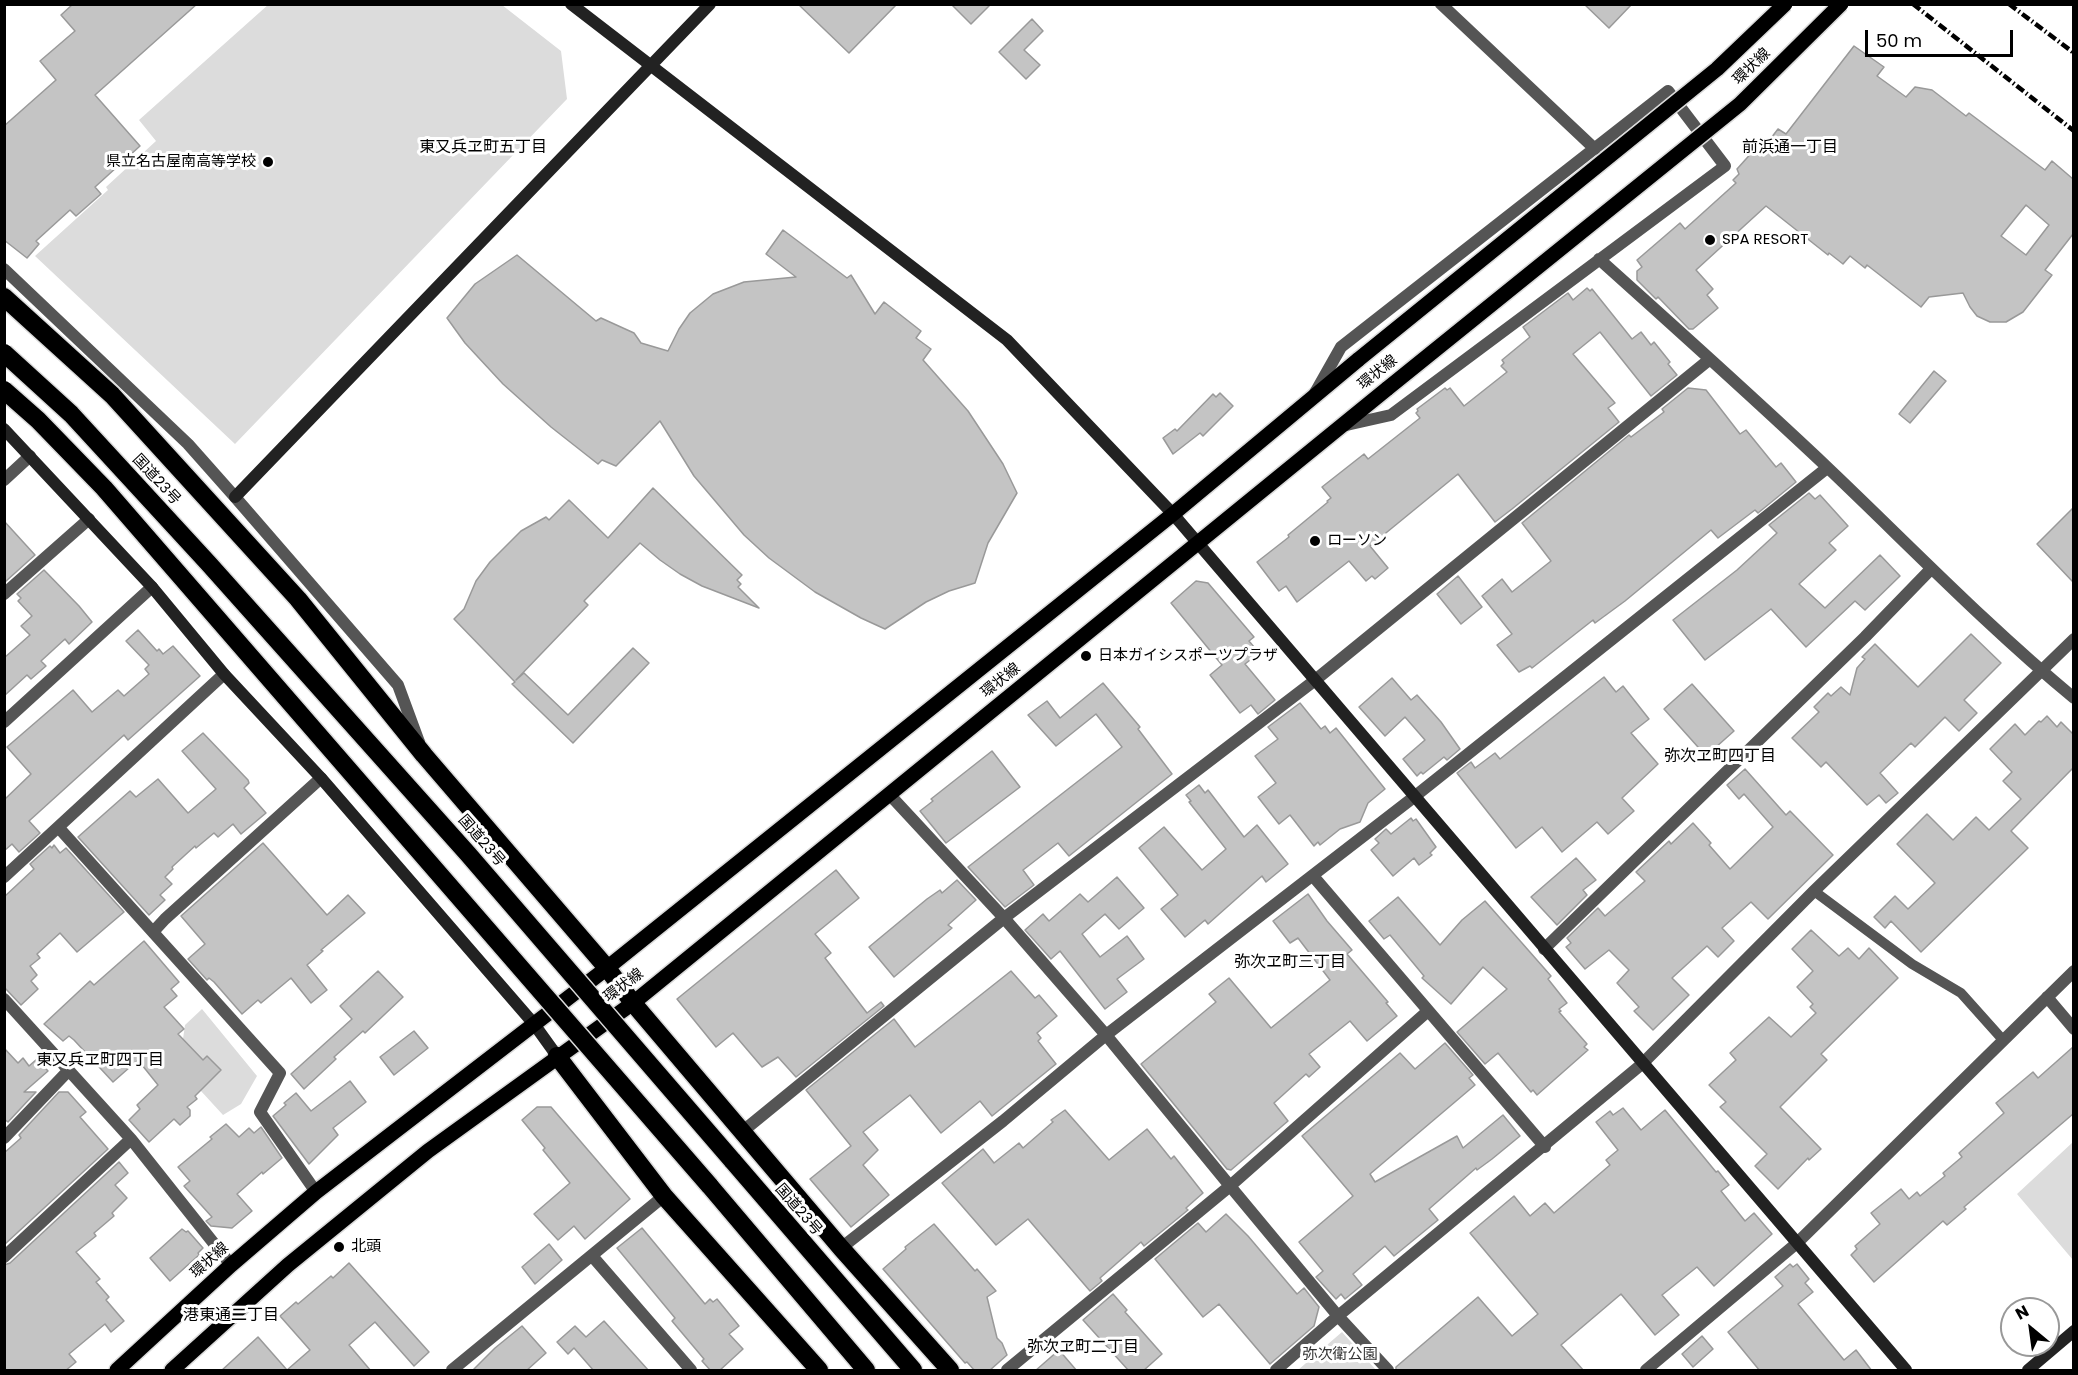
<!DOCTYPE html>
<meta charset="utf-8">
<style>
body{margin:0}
#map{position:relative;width:2078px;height:1375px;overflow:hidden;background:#fff;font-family:Poppins,sans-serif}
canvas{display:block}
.frame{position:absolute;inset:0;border:6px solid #000;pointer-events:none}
.north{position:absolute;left:2000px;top:1297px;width:60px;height:60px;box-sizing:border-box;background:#fff;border:2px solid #999;border-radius:50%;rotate:331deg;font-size:16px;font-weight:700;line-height:24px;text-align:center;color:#000}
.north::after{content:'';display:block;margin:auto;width:21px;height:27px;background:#000;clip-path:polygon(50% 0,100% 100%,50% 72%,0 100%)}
.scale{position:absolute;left:1865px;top:30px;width:148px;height:27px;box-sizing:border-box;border:3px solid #000;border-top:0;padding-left:8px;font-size:18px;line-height:21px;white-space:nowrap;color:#000;-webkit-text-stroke:4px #fff;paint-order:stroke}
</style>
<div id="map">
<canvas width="2078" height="1375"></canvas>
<div class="frame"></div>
<div class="north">N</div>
<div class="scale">50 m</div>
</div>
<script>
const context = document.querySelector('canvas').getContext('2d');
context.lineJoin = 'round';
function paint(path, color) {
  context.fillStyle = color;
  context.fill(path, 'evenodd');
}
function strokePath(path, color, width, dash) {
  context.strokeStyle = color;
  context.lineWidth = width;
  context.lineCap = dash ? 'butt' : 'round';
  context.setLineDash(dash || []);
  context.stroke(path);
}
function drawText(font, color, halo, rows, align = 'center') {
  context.font = font + ' Poppins,"Noto Sans JP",sans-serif';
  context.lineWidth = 6;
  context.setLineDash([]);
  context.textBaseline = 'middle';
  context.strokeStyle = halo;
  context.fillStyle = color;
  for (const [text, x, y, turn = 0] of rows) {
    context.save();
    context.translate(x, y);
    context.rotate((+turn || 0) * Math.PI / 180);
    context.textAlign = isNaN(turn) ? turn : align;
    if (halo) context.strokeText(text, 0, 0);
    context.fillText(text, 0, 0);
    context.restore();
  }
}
const green = new Path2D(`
 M269,4L502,5L561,51L567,99L235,444L35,256L108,190L106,187L156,141L139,120Z
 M202,1009L257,1076L241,1104L223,1115L179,1067L185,1025Z
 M2073,1142V1260L2017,1194Z
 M1342,1332L1376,1370H1298Z`);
const building = new Path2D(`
 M73,4H197L95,95L140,146L95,187L101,194L76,216L70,210L36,241L39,244L27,258L4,240V126L56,80L40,61L75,31L61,15Z
 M798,4H897L849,53Z
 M951,4H991L971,24Z
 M1584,4H1632L1609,28Z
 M1032,19L1043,31L1024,50L1040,65L1026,79L999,52Z
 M1854,46L1884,67L1877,76L1906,97L1915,87L1932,90L1966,116L1969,113L2045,170L2052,161L2073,179V234L2045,270L2052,275L2023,312L2006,322H1990L1977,316L1970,307L1963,293L1929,297L1921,307L1867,265L1865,268L1850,256L1843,264L1829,253L1828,255L1766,206L1696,270L1713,289L1707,295L1718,308L1693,329H1689L1658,297L1656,299L1637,280V271L1642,267L1637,260L1680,223L1685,229L1736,183L1733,180L1739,174L1737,169L1764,139L1768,142L1778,129L1786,134ZM2026,205L2049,225L2026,255L2001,236Z
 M783,230L847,278L851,275L875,314L884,302L921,331L916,338L931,349L923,360L968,411L1003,464L1017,493L988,543L975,583L949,591L926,602L885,629L861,618L815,592L769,558L744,535L694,476L660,421L616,466L602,460L598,464L551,427L503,384L465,343L447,318L475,284L517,255L596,321L601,318L634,333L641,343L668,351L679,329L690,313L713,294L744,282L796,277L766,254Z
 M1587,288L1590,291L1592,289L1632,339L1641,332L1651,345L1654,342L1670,362L1668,364L1677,375L1651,396L1600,332L1573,354L1615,403L1608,408L1619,422L1512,509L1495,522L1458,474L1370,546L1388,568L1375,579L1372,576L1366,581L1349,561L1297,602L1286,586L1279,591L1257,562L1289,537L1288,535L1328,502L1327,501L1331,498L1322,487L1364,454L1368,459L1420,418L1416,413L1418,411L1417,409L1445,388L1447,390L1450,388L1464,406L1507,372L1501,366L1504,363L1502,360L1530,337L1523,327L1568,293L1573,300Z
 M1934,371L1946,381L1910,423L1899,414Z
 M1688,388L1706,390L1740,434L1746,430L1776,467L1781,463L1796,482L1758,513L1755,510L1718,538L1711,530L1625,601L1595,623L1593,620L1532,668L1530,666L1519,672L1497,645L1512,634L1482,596L1502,579L1512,592L1551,561L1522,523L1629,435L1631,437L1664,412L1662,409Z
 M1220,393L1233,406L1203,436L1200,433L1173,454L1163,438L1175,429L1177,431L1213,394L1216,397Z
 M653,488L742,575L737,580L741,584L738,587L759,608L702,586L680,574L660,560L640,543L584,601L588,605L516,680L524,673L568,715L633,648L649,663L573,743L512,684L515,682L454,619L464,609L476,581L490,562L521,531L546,517L549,520L569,500L608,538Z
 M1809,493L1815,499L1820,495L1848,526L1829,543L1836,550L1799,584L1825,608L1880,555L1900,576L1865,610L1855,601L1806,647L1771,609L1705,660L1673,620L1737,570L1777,533L1769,525Z
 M2073,508V582L2037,544Z
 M4,521L35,555L5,582L4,581Z
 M44,570L79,606L92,622L69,644L65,639L41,661L46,666L31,679L27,675L4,696V658L30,635L21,626L32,616L18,601L21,598L17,594Z
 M1458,576L1482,607L1461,624L1437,594Z
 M1196,581L1208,583L1254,637L1249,641L1259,653L1245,664L1275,700L1258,714L1251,705L1240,713L1210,675L1222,665L1171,603Z
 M138,630L157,651L159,649L163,654L173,646L200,676L128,740L124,735L29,821L40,833L19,852L12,844L4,851V800L31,774L7,747L73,690L92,712L118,690L124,696L149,674L145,669L149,665L126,641Z
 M1971,634L2001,663L1964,700L1977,713L1959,731L1945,717L1915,747L1911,743L1880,773L1898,793L1886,803L1879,795L1867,805L1826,762L1821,767L1792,738L1819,712L1814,707L1828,693L1831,696L1841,687L1850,695L1857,668L1865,659L1862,657L1875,644L1918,687Z
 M1604,677L1616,692L1623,686L1649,719L1631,733L1658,764L1622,798L1634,811L1608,834L1597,822L1562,852L1542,827L1516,848L1457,773L1471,762L1475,768L1495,753L1500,759Z
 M1392,678L1411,700L1417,695L1441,722L1460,749L1447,760L1444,757L1423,774L1421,772L1417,776L1403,759L1425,740L1405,717L1385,736L1359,707Z
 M1103,683L1140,727L1138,729L1172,774L1069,856L1058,843L1023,870L1034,885L1005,907L968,867L1122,747L1096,714L1056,746L1028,715L1047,701L1060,718Z
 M1692,684L1734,731L1706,756L1664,709Z
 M1300,703L1321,729L1325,726L1330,733L1336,728L1385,789L1368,803L1360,822L1340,829L1320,845L1318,842L1314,846L1290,815L1279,824L1258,797L1276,783L1255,756L1278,739L1268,727Z
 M2047,716L2057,727L2061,722L2073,734V768L2011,831L2028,848L1921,952L1891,921L1885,928L1874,917L1895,896L1908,909L1935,883L1897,844L1927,814L1953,840L1976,817L1989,830L2021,799L2003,781L2012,772L1990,749L2015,724L2025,735L2039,721L2041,722Z
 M203,733L248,780L249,783L244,788L266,813L241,834L233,824L218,837L214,833L196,848L195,846L172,867L173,869L165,877L172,884L160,895L165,900L149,915L78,837L130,791L136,797L158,779L188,813L216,789L182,751Z
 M992,751L1020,787L946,843L920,811L933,801L931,799Z
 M1745,769L1786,815L1790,811L1833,855L1768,919L1751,902L1722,928L1734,941L1718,957L1707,946L1672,978L1689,995L1653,1030L1634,1011L1639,1007L1617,983L1629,970L1609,950L1585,969L1566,947L1571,943L1567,938L1598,908L1605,916L1645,881L1636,872L1669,841L1671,844L1693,823L1711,843L1709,845L1730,869L1773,827L1744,794L1739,799L1727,785Z
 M1199,785L1205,793L1208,790L1244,837L1257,825L1288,864L1266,882L1262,876L1208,924L1205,920L1185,937L1161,909L1178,895L1139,848L1164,827L1202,870L1226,849L1189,802L1191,801L1186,795Z
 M1411,818L1413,821L1416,819L1436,847L1430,853L1432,855L1419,865L1414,858L1393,876L1371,850L1379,843L1375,839L1386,829L1391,834Z
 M263,843L327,915L348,895L365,913L321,950L323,951L307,965L327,990L311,1003L291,978L261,1003L258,1000L242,1014L214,982L209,978L207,980L188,959L205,944L181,916Z
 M54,845L60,853L66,848L124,912L77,952L60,933L37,954L40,958L30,966L37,975L31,981L38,989L21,1005L4,987V897L34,869L30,864L50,846L52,848Z
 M1576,858L1596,880L1583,890L1587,895L1557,925L1531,897Z
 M836,870L859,898L815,934L831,953L825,958L867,1013L881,1002L884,1006L796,1077L778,1057L762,1067L733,1033L716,1047L677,999Z
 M1117,877L1144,908L1119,929L1105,914L1082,934L1100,957L1127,936L1144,959L1117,979L1127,992L1105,1009L1060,951L1051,959L1025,930L1043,914L1049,921L1080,894L1088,902Z
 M957,880L976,900L948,925L952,928L894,977L869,947L927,899L940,890L942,893Z
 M1308,894L1327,921L1352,950L1347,954L1388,1002L1386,1003L1397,1016L1367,1041L1350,1021L1309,1054L1320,1067L1309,1077L1306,1074L1274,1103L1288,1121L1231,1170L1227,1169L1141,1064L1216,1002L1209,994L1229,978L1271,1028L1330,980L1298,938L1290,943L1273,921Z
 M1398,897L1440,945L1462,920L1485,901L1551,976L1548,979L1567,1003L1559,1009L1561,1011L1559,1012L1587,1044L1584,1047L1588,1050L1537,1095L1533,1090L1531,1092L1498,1053L1485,1064L1457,1032L1507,989L1483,967L1451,1004L1422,978L1424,976L1390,935L1384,939L1369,921Z
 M1811,930L1839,956L1848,948L1859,959L1869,948L1898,978L1821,1054L1827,1060L1780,1107L1821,1149L1809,1160L1808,1158L1778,1189L1755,1166L1767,1154L1720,1107L1726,1102L1709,1085L1736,1060L1730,1053L1769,1017L1791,1037L1816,1013L1810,1007L1813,1004L1797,987L1813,971L1792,949Z
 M144,941L179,982L171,989L177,996L164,1007L184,1029L178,1034L203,1060L207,1056L221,1070L195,1096L197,1099L187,1107L190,1110V1116L180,1125L174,1119L149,1142L129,1120L140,1109L137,1105L158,1085L138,1060L113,1082L74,1040L69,1036L63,1041L44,1024L90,981L94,985Z
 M378,971L403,997L365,1033L363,1031L334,1057L336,1059L304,1089L291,1074L352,1019L340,1006Z
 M1011,971L1035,998L1039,995L1057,1016L1037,1033L1041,1038L1038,1041L1056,1064L992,1116L980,1101L941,1133L910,1095L863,1132L878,1150L863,1165L889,1195L851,1227L810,1179L851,1146L806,1090L894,1019L915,1047Z
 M414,1031L428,1048L394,1075L380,1057Z
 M1445,1043L1473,1075L1469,1078L1475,1085L1370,1174L1375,1182L1457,1136L1463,1148L1503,1115L1520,1136L1492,1159L1477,1170L1476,1168L1429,1209L1438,1220L1394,1256L1385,1246L1353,1274L1362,1285L1345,1299L1341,1294L1336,1299L1316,1277L1323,1271L1299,1242L1353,1196L1302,1136L1400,1053L1415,1069Z
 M2073,1047V1114L1964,1207L1966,1209L1947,1225L1943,1221L1874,1282L1851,1255L1857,1249L1855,1246L1880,1224L1871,1213L1901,1189L1909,1199L1917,1192L1920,1196L1945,1176L1943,1173L1962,1157L1959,1153L2004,1113L1996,1103L2033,1072L2038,1078Z
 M4,1048L18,1063L23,1058L29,1066L37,1059L48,1071L24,1092H36L8,1122L4,1119Z
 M350,1081L366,1102L333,1128L338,1135L309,1164L273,1116L286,1105L284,1103L296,1093L311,1111Z
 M59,1092H68L86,1112L80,1117L108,1149L4,1245V1153L21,1138L19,1135Z
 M537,1107H551L630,1199L585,1239L574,1226L558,1240L534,1214L570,1183L543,1150L545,1148L522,1120Z
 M1623,1108L1641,1130L1665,1110L1716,1172L1718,1171L1729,1185L1721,1191L1745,1221L1754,1213L1772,1234L1714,1286L1697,1267L1662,1295L1679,1315L1655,1335L1621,1294L1561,1345L1584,1371H1396V1367L1478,1297L1512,1336L1538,1314L1470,1233L1514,1196L1530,1216L1545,1203L1554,1213L1610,1165L1606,1160L1618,1150L1596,1122L1610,1111L1613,1115Z
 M1065,1110L1109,1160L1147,1129L1171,1159L1174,1156L1203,1193L1186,1208L1188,1210L1144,1246L1141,1242L1100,1278L1102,1281L1090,1291L1028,1219L996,1245L942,1183L983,1149L994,1163L1019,1143L1023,1148L1053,1122L1051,1120Z
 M226,1124L239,1137L249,1128L254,1133L261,1127L282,1158L263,1174L262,1172L237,1194L252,1211L232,1228L211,1226L206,1221L212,1217L184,1186L190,1181L178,1167L212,1139L210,1137Z
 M119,1162L128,1173L115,1185L127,1198L112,1213L114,1216L94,1233L96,1236L76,1252L100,1279L96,1282L109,1297L106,1300L124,1321L111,1332L105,1324L69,1354L76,1362L65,1371H4V1265L10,1263Z
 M1226,1214L1248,1236L1297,1294L1304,1288L1319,1307L1314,1326L1270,1364L1219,1304L1203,1317L1155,1259L1198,1223L1206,1232Z
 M934,1224L975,1271L977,1269L996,1291L987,1297L997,1338L1002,1343L1007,1355L989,1371H975L967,1362L965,1363L883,1269L906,1249L905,1247Z
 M642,1228L705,1304L710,1299L713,1302L717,1299L739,1326L729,1334L743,1349L719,1371H711L702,1361L704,1359L672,1321L675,1318L617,1248Z
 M182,1229L186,1232L188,1231L203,1248L198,1253L199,1255L170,1281L150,1258Z
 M549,1244L562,1260L535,1284L522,1267Z
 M349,1263L429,1352L414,1366L375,1322L349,1345L371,1371H221L258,1337L287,1370L310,1350L280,1316L296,1302L298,1304L331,1276L333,1278Z
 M1790,1264L1793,1267L1797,1264L1809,1279L1805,1283L1813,1292L1798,1304L1844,1360L1856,1350L1872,1371H1760L1728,1332L1783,1286L1775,1277Z
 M1113,1294L1127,1310L1125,1312L1162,1354L1143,1371H1129L1083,1320Z
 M604,1321L649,1371H594L574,1348L568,1354L557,1342L575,1326L586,1337Z
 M522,1326L546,1353L526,1371H472L495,1348Z
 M1702,1336L1713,1349L1693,1367L1682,1354Z
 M1059,1350L1077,1371H1035Z`);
const lane = new Path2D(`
 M1814,891L1912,964L1961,993L2003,1040`);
const street = new Path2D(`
 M1441,4L1595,149
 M1599,259C1676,328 1753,397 1828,468C1909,545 1987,626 2074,698
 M4,269L188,444L235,497L398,685L419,742
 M1315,393L1341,347L1668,91L1725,166L1391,415L1342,426
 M4,480L30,456
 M4,594L89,519
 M4,722L152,587
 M889,794L1004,918L1106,1035L1230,1186L1338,1316L1388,1370
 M59,828L280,1073L260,1112L316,1192
 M1313,876L1545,1147
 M4,877L224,674
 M153,932L165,919L321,778
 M1544,949L1865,637L1931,569
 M2047,997L2074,1029
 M4,999L131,1139L231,1265
 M743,1131L1004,918L1314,681L1710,359
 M4,1138L69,1070
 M841,1248L1003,1121L1106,1035L1414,797L1827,468
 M4,1257L131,1139
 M593,1257L691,1370
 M452,1370L664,1196
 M1007,1370L1230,1186L1428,1011
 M1276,1370L1338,1316L1642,1064L1814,891L2074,639
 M1646,1370L1797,1243L2074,971`);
const secondary = new Path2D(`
 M571,4L1007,340L1173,514L1906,1370
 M4,429L152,587L224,674L321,778L534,1024L557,1056
 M235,497L710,4
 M2028,1370L2074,1331`);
const primary = new Path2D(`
 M117,1370L231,1265L316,1192L607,968L1173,514L1359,359
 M172,1370L288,1265L428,1151L633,1003L1388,388`);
const highway = new Path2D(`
 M4,297L112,395L298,599L424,755L607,968L633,1003L841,1248L950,1370
 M557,1056L664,1196L819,1370
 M732,1160L913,1370
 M709,1185L866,1370`);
const rail = new Path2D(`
 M1913,4L2074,131
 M2009,4L2074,53`);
const primaryBridge = new Path2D(`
 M1359,359L1717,69L1785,4
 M1388,388L1740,104L1841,4`);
const highwayBridge = new Path2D(`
 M4,353L71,414L209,564L468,854L732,1160
 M4,390L38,420L104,488L709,1185`);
const markers = [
 [268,162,6,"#000"],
 [1710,240,6,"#000"],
 [1315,541,6,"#000"],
 [1086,656,6,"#000"],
 [339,1247,6,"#000"]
];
const streetNames = [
 ["環状線",1752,67,-44],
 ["環状線",1378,373,-39],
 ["国道23号",156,480,47],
 ["環状線",1001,681,-39],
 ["国道23号",481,841,49],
 ["環状線",624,986,-37],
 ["国道23号",798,1210,49],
 ["環状線",210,1261,-42]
];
const poiNames = [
 ["県立名古屋南高等学校",256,162,"right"],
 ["SPA RESORT",1722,240],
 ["ローソン",1327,541],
 ["日本ガイシスポーツプラザ",1098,656],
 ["北頭",351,1247]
];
const parkNames = [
 ["弥次衛公園",1340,1355]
];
const neighbourhoodNames = [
 ["東又兵ヱ町五丁目",483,148],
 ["前浜通一丁目",1790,148],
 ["弥次ヱ町四丁目",1720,757],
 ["弥次ヱ町三丁目",1290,963],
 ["東又兵ヱ町四丁目",100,1061],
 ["港東通二丁目",231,1316],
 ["弥次ヱ町二丁目",1083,1348]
];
paint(green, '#dcdcdc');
paint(building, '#c4c4c4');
strokePath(building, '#999', 1.5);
strokePath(primary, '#dbdbdb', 18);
strokePath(highway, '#dbdbdb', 21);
strokePath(lane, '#555', 10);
strokePath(street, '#555', 12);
strokePath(secondary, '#222', 12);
strokePath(primary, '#000', 15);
strokePath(highway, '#000', 18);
strokePath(rail, '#000', 4.5, [9, 3, 1.5, 3]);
strokePath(primaryBridge, '#dbdbdb', 18, []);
strokePath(highwayBridge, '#dbdbdb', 21, []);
strokePath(primaryBridge, '#000', 15);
strokePath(highwayBridge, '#000', 18);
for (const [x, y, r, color] of markers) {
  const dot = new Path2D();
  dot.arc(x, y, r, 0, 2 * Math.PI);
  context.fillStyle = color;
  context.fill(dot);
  strokePath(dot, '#fff', 2);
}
drawText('15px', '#000', '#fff', streetNames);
drawText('15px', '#000', '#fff', poiNames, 'left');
drawText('15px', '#333', '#fff', parkNames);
drawText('16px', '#000', '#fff', neighbourhoodNames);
</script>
